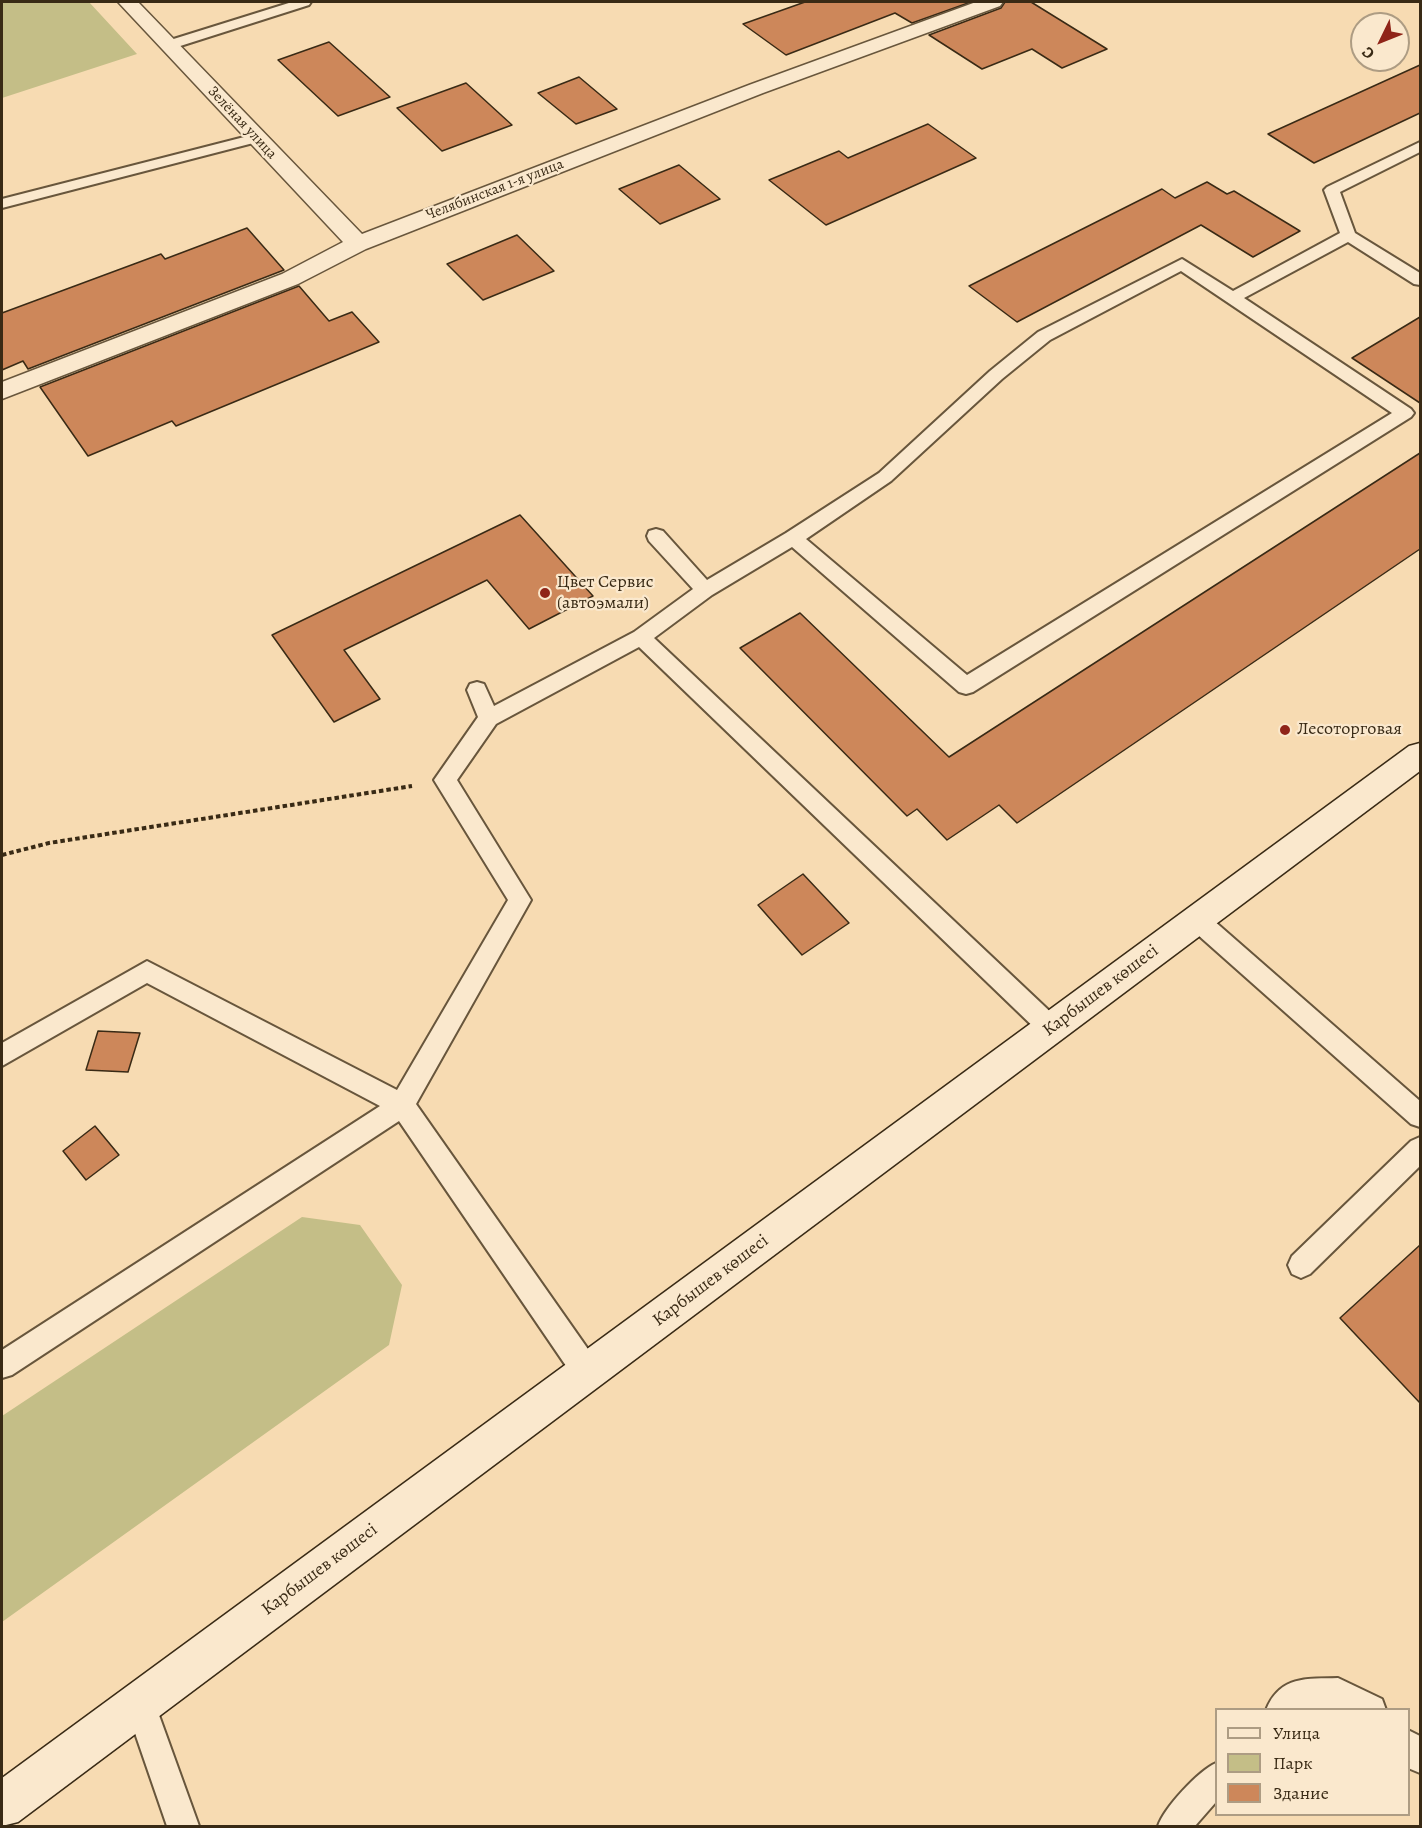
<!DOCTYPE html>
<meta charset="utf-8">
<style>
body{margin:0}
#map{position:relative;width:1422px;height:1828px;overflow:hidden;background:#f7dbb2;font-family:Alegreya,serif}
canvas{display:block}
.frame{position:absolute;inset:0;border:3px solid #392a15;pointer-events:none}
.legend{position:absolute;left:1215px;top:1708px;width:195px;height:108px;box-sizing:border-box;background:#fae8cd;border:2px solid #ad9c83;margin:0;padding:8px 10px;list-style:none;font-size:18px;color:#392a15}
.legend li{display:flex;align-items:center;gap:12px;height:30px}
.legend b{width:30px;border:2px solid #ad9c83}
.north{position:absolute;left:1350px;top:12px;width:60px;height:60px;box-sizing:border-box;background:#fae8cd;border:2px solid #ad9c83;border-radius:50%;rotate:227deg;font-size:16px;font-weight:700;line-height:24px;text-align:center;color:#392a15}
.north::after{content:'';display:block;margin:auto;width:21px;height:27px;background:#8f2418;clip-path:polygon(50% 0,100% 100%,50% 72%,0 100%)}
</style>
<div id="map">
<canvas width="1422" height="1828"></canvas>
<div class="frame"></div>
<ul class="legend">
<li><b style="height:8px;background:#fae8cd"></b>Улица</li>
<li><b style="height:16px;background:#c4be87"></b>Парк</li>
<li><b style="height:16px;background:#cd875a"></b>Здание</li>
</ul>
<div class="north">С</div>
</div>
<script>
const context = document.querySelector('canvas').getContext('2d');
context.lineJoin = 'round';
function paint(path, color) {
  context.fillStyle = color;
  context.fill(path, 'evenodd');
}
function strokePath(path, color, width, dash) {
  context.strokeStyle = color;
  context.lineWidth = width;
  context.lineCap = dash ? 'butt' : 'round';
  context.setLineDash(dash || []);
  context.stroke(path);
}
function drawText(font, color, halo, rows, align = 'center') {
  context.font = font + ' Alegreya,serif';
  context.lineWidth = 4.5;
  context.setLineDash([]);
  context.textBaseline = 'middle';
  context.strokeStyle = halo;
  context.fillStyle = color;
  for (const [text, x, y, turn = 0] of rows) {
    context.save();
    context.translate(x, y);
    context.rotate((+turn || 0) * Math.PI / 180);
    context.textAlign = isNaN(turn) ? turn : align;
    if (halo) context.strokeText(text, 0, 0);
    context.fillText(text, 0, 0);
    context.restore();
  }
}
const green = new Path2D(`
 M2,2H89L137,54L2,98Z
 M302,1217L360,1225L402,1285L389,1345L2,1622V1416Z`);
const building = new Path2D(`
 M805,2H971L912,23L895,13L786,55L743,24Z
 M1005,2H1031L1107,49L1062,68L1032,49L982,69L929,35L1001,8Z
 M329,42L390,97L338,116L278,60Z
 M1420,65V113L1314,163L1268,134Z
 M579,77L617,109L576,124L538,93Z
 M466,83L512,125L442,151L397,108Z
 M928,124L976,158L826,225L769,180L839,151L848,158Z
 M679,165L720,199L660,224L619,189Z
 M1207,182L1227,194L1234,191L1300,231L1253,257L1201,225L1017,322L969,286L1162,189L1175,198Z
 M247,228L284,270L28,369L23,361L2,370V313L161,254L165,259Z
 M517,235L554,271L483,300L447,264Z
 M299,286L329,321L352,312L379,342L176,426L172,421L88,456L40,387Z
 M1420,317V403L1352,358Z
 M1420,453V549L1017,823L999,805L947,840L917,809L907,816L740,648L800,613L949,757Z
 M520,515L593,596L529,629L487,580L344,650L380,699L334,722L272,635Z
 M803,874L849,923L802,955L758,905Z
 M98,1031L140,1033L128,1072L86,1070Z
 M95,1126L119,1155L86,1180L63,1151Z
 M1420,1245V1403L1340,1318Z`);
const path = new Path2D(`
 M2,855L49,843L412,786`);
const service = new Path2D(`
 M292,2H311L309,5L174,48L169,49L162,45L164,42Z
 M256,134L261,135L263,138L261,141L2,208V199Z
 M1420,142V152L1340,192L1355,233L1420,273V285L1414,284L1348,242L1244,298L1411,409L1414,413L1411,417L973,692L966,694L959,692L792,547L712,595L654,638L1059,1020L1063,1028L1059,1036L1051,1039L1043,1036L639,647L496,724L457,780L531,900L416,1104L597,1362L601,1372L597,1382L587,1386L577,1382L399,1121L12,1375L2,1378V1350L380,1106L147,983L2,1066V1043L147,961L397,1090L508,900L434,780L478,717L467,690L470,684L477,682L484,684L494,706L634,632L693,589L649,541L647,536L649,531L656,529L663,531L707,580L786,533L879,473L990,371L1038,332L1182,259L1233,291L1340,233L1324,190L1327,187ZM1181,271L1392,413L967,675L806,539L891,481L1002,379L1050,340Z
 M1197,910L1205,913L1420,1101V1127L1411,1124L1189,927L1186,920L1189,913Z
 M1420,1137V1166L1310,1274L1301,1278L1292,1274L1288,1265L1292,1256L1411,1141Z
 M1338,1678L1382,1699L1386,1710H1266C1280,1675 1307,1679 1338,1678Z
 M140,1689L151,1693L199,1826H167L125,1704L129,1693Z
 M1408,1730L1420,1736V1773L1408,1768Z
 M1216,1763V1802L1195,1826H1158C1164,1808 1198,1771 1216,1763Z`);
const minor = new Path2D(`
 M118,2H138L362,234L749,85L976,2H1003L1000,6L763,93L366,249L298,284L2,399V382L282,274L343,242Z`);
const secondary = new Path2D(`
 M1420,743V771L18,1822L2,1826V1778L1409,746Z`);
const markers = [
 [545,593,6,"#8f2418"],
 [1285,730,6,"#8f2418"]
];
const farStreetnames = [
 ["Зелёная улица",242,123,47],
 ["Челябинская 1-я улица",495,190,-21]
];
const poiNames = [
 ["Цвет Сервис",557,583],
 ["(автоэмали)",557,604],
 ["Лесоторговая",1297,730]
];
const streetNames = [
 ["Карбышев көшесі",1101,991,-37],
 ["Карбышев көшесі",711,1281,-37],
 ["Карбышев көшесі",320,1570,-37]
];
paint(green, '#c4be87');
paint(building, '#cd875a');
strokePath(building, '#392a15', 1.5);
strokePath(service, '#68563c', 4);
strokePath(minor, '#68563c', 3);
strokePath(secondary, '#392a15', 3);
strokePath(path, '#392a15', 4, [4.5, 3]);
paint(service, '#fae8cd');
paint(minor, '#fae8cd');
paint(secondary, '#fae8cd');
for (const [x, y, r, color] of markers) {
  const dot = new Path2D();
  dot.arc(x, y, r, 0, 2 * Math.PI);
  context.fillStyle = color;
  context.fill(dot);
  strokePath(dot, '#fae8cd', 2);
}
drawText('15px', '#392a15', '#fae8cd', farStreetnames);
drawText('18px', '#392a15', '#fae8cd', poiNames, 'left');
drawText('18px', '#392a15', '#fae8cd', streetNames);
</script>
